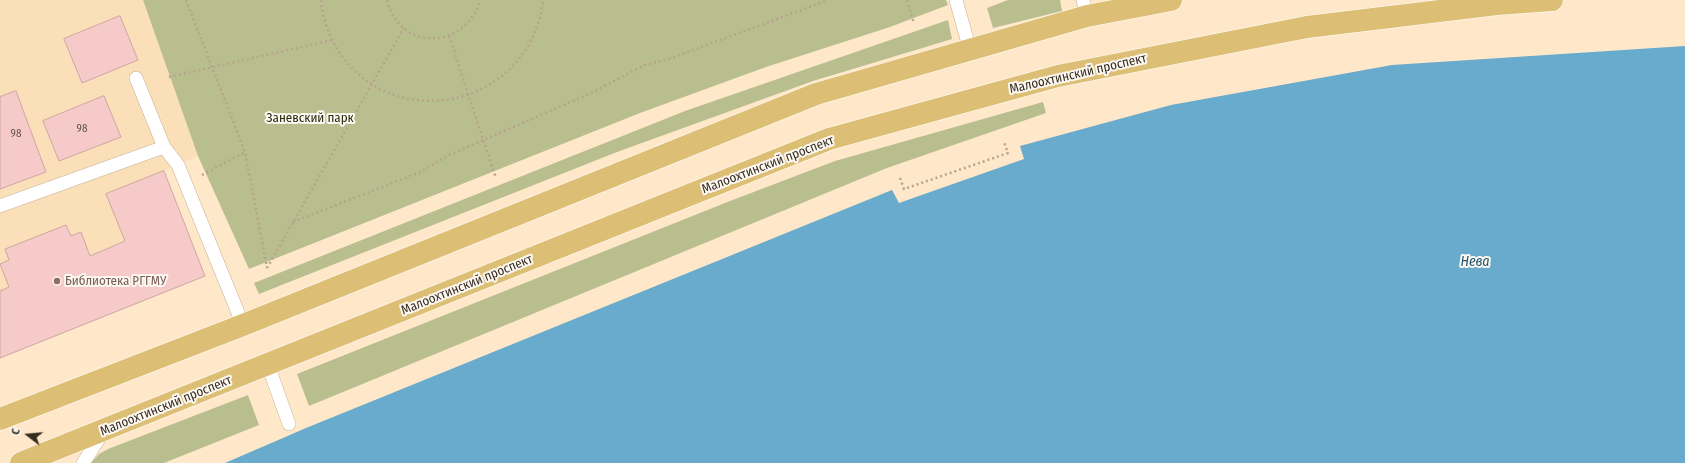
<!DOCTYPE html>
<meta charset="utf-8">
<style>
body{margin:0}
#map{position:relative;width:1685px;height:463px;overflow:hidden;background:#ffe8c9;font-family:"Fira Sans Condensed",sans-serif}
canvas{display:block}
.north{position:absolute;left:8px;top:415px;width:40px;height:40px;-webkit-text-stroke:3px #fdf8f2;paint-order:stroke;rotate:286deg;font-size:11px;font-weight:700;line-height:16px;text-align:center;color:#362d21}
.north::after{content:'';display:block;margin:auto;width:14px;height:18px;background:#362d21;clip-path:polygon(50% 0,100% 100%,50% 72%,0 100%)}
</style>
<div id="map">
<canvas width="1685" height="463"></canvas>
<div class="north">С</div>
</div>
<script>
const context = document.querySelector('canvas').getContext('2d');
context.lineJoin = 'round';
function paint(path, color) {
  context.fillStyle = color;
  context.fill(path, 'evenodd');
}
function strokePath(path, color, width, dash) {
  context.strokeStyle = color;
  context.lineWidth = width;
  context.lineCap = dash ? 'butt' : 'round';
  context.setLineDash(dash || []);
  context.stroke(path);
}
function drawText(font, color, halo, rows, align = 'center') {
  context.font = font + ' "Fira Sans Condensed",sans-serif';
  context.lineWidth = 4;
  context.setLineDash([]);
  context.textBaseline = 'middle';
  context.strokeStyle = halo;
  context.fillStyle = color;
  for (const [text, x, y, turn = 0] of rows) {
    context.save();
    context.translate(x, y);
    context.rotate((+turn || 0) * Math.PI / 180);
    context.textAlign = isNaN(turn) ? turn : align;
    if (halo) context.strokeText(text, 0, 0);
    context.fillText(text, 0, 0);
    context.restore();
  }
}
const built = new Path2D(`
 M0,0H143L198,156L164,171L205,276L0,358Z`);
const green = new Path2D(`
 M143,0H946L948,5L890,27L766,67L640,113L249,269L198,156Z
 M1008,0H1060L1062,11L993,28L987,8Z
 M948,20L952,39L813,81L617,152L259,294L254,283L685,111Z
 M1043,102L1046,113L887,168L309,406L297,374L730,201L835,161Z
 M248,395L259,425L164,463H91L99,454L108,449Z`);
const water = new Path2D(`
 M1685,46V463H225L306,428L892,190L899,203L1024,159L1020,146L1171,105L1392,65Z`);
const building = new Path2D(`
 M120,16L138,60L82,83L64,39Z
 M16,91L46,172L0,189V97Z
 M104,96L121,137L59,161L43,121Z
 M164,171L205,276L0,358V291L9,287L0,264L9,260L5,249L66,225L71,236L81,232L90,256L125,241L106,194Z`);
const path = new Path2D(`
 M186,0L245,152L267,268
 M321,0C322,16 329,35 337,49C394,139 532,105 543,0
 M387,0C398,51 466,51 480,0
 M907,0L914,24
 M449,36L496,178
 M169,77L332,40
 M202,175L245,152
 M900,178L904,189L1008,153L1004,142
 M293,222L420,172L449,155L591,93L645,65L669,59L828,0
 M267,268L404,28`);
const service = new Path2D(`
 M956,0L970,50
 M1083,0L1087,16
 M136,78L164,147
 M0,206L164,147L178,165L243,325
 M268,365L289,424
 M83,463L104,431`);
const primary = new Path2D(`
 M0,419L243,325L816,94L1087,16L1171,0
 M21,463L829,139L1058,76L1307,27L1497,4L1552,0`);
const markers = [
 [57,281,4,"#8d6e63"]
];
const numberNames = [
 ["98",82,129],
 ["98",16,134]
];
const streetNames = [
 ["Малоохтинский проспект",1078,74,-13],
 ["Малоохтинский проспект",768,165,-21],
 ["Малоохтинский проспект",467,285,-22],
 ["Малоохтинский проспект",166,406,-22]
];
const parkNames = [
 ["Заневский парк",310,118]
];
const educationNames = [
 ["Библиотека РГГМУ",65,281]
];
const waterNames = [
 ["Нева",1475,262]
];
paint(built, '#fadfb9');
paint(green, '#b9be8f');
paint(water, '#68abcc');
paint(building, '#f6cac8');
strokePath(building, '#cea6a4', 1);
strokePath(service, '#c6b194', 14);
strokePath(primary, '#fff', 23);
strokePath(path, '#b6a48c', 2.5, [2, 3]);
strokePath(service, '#fff', 13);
strokePath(primary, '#dcbf74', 22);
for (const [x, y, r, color] of markers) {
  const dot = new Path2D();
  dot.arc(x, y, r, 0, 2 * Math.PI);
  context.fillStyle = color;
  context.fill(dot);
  strokePath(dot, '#fdf8f2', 1.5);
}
drawText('11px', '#66544b', null, numberNames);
drawText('13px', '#362d21', '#fdf8f2', streetNames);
drawText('13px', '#2a2c10', '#fdf8f2', parkNames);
drawText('13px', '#785e54', '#fdf8f2', educationNames, 'left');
drawText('italic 14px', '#21566e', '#fdf8f2', waterNames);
</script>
